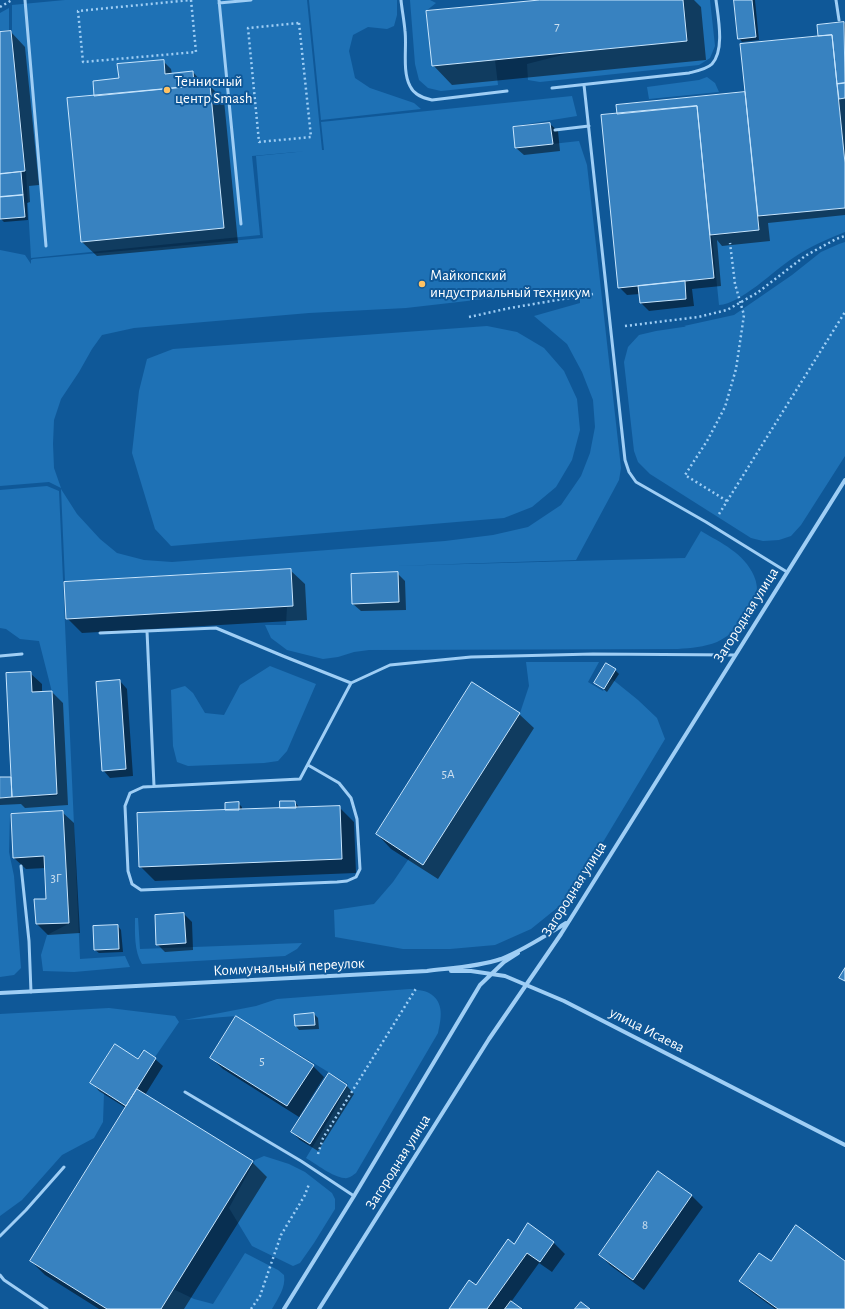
<!DOCTYPE html>
<meta charset="utf-8">
<style>
body{margin:0}
canvas{display:block;background:#0f5898}
</style>
<canvas width="845" height="1309"></canvas>
<script>
const context = document.querySelector('canvas').getContext('2d');
context.lineJoin = 'round';
function paint(path, color) {
  context.fillStyle = color;
  context.fill(path, 'evenodd');
}
function strokePath(path, color, width, dash) {
  context.strokeStyle = color;
  context.lineWidth = width;
  context.lineCap = dash ? 'butt' : 'round';
  context.setLineDash(dash || []);
  context.stroke(path);
}
function drawText(font, color, halo, rows, align = 'center') {
  context.font = font + ' "Alegreya Sans",sans-serif';
  context.lineWidth = 4;
  context.setLineDash([]);
  context.textBaseline = 'middle';
  context.strokeStyle = halo;
  context.fillStyle = color;
  for (const [text, x, y, turn = 0] of rows) {
    context.save();
    context.translate(x, y);
    context.rotate((+turn || 0) * Math.PI / 180);
    context.textAlign = isNaN(turn) ? turn : align;
    if (halo) context.strokeText(text, 0, 0);
    context.fillText(text, 0, 0);
    context.restore();
  }
}
const green = new Path2D(`
 M65,0H307L322,150H324L321,122L572,96L577,116L515,126L516,148L579,141L587,165L621,468L619,480L576,560L392,566L685,558L701,531C721,543 744,553 754,576C766,603 740,631 717,642C704,647 691,648 678,649L369,650L354,652L338,657L323,659L287,650L271,638L265,625H286L287,607L293,606L291,569L65,581L61,489L77,514L100,539L117,553L144,560L172,562L445,541L493,535L528,527L561,505L581,476L590,453L595,427L593,400L582,372L567,344L534,316L580,303V289L548,288L493,298L406,308L309,313L134,328L102,335L92,349L79,372L61,399L54,420L53,444L54,468L61,488L49,482L0,486V250L25,255L31,264V260L33,259L263,238L256,156L307,151L252,156L260,235L31,258L26,171L12,31V5Z
 M309,0H397V15L394,26L387,29L368,27L353,35L349,51L355,78L370,88L414,103L421,109L321,120Z
 M410,0H430L436,3L426,11L432,65L495,60L498,85L441,91L428,88L419,80L415,64Z
 M684,0H710L715,46L710,58L699,65L540,82L528,80L527,64L570,53L688,41Z
 M9,8V30L0,31V13Z
 M707,77L715,83L719,92L649,99L647,87L699,80Z
 M845,98V160L839,99Z
 M845,208V232C827,239 809,247 793,258C774,270 741,304 719,305L712,236L759,230L758,217Z
 M845,242V456L801,525L791,536L779,540L763,541L751,538L650,474L638,462L634,451L624,362L628,347L639,335L656,331L683,327H686L684,326L734,315L792,275L821,252L839,244Z
 M487,326L517,332L544,348L564,371L577,399L580,430L572,460L556,487L532,507L504,518L171,546L155,529L132,453L139,391L147,359L173,349Z
 M47,486L59,491L80,959L125,956L130,967L74,972L43,971L41,955L47,935L68,924L63,811L10,813L9,852L14,876L21,968L14,975L0,977V798L57,796L52,692L39,641L20,639L6,629L0,628V490Z
 M526,662H599L588,682L603,691L612,679L638,700L657,718L665,739L585,872L562,904L531,929L495,945L450,949H403L335,937L334,910L374,904L393,882L410,857L423,865L520,713L529,686Z
 M270,666L316,684L287,751L278,761L264,763L188,766L177,762L173,746L171,690L185,686L193,693L205,713L224,715L240,685Z
 M135,918H138L140,949L302,943L297,949L285,956L142,964C134,951 135,933 135,918Z
 M410,989C416,990 424,990 429,993C445,1002 441,1019 438,1033L356,1173C353,1175 349,1179 344,1178C333,1177 316,1164 306,1158L330,1118L348,1084L236,1016L184,1020L256,1006L277,999Z
 M109,1008L175,1016L179,1022L155,1057L142,1050L138,1058L113,1045L91,1083L104,1093L103,1122L94,1138L62,1155L22,1200L0,1216V1014Z
 M264,1156L289,1164L305,1172L332,1193L335,1199V1209L314,1243L300,1263L293,1266L252,1246L229,1208L255,1160Z
 M245,1253L278,1270L284,1275C286,1288 278,1298 272,1309H161L173,1289L194,1299L213,1304Z`);
const shadow = new Path2D(`
 M551,0H694L701,7L706,60L452,85L433,65Z
 M735,0H755L759,40L742,42L739,38Z
 M844,23L845,24V215L768,223L770,241L722,246L717,240L721,286L692,289L694,306L649,311L641,303L640,294L627,295L619,287L602,116L745,93L747,94L819,37L818,26Z
 M11,32L25,47L39,185L29,186L30,202L27,203L28,220L4,222L1,219L0,210V34Z
 M163,61L171,69L172,74L193,72L200,80L201,87L210,86L224,100L238,243L97,256L82,242L95,97L120,79Z
 M550,124L558,131L560,151L524,155L516,148Z
 M290,570L305,584L307,620L82,633L67,618Z
 M397,573L405,581L406,610L361,611L353,604Z
 M615,670L619,674L607,692L595,682Z
 M30,673L42,684V693L52,692L63,703L68,805L25,808L21,804L0,805V778H12Z
 M120,681L127,689L133,776L110,778L103,770Z
 M519,714L534,728L438,879L391,849L377,834Z
 M281,802H295L298,806L299,809L339,807L354,822L356,873L155,881L140,866L238,803L242,807V811L281,809Z
 M62,812L74,823L80,933L48,935L37,924L35,900H47L46,868L26,869L14,858Z
 M184,914L192,922L193,950L165,952L157,944Z
 M118,926L121,930L123,952L99,953L95,950Z
 M314,1014L318,1018L319,1029L299,1030L296,1026L295,1016Z
 M144,1051L155,1059L163,1066L145,1095L252,1162L267,1177L184,1309H99L45,1275L31,1261L126,1108L99,1091L92,1083L138,1060Z
 M211,1058L313,1066L324,1077L299,1117L223,1069Z
 M329,1075L347,1086L354,1094L318,1151L300,1140L292,1132Z
 M658,1172L692,1196L703,1207L644,1290L611,1266L600,1255Z
 M528,1225L554,1243L565,1254L552,1272L539,1263L511,1302L520,1309H450L476,1286L514,1245Z
 M771,1262H845V1309H775L752,1292L740,1281Z`);
const building = new Path2D(`
 M540,0H683L687,41L432,66L426,11Z
 M734,0H752L756,37L738,39Z
 M844,22L845,83L837,84L832,35L818,36L817,25Z
 M11,31L25,171L0,174V32Z
 M832,35L845,163V208L758,216L740,44Z
 M164,60L165,74L193,71L194,86L94,96L93,81L119,78L117,64Z
 M845,83V98L839,99L837,84Z
 M210,85L224,228L81,242L67,98Z
 M745,92L759,230L710,235L697,106L617,114L616,105Z
 M697,106L714,278L618,288L601,115Z
 M550,123L553,144L515,148L513,127Z
 M21,172L23,195L0,197V174Z
 M23,195L25,217L0,219V197Z
 M685,281L686,299L640,303L638,286Z
 M291,569L293,606L66,619L64,582Z
 M398,572L399,602L352,604L351,574Z
 M606,663L616,669L604,689L594,683Z
 M31,672L32,692L52,691L57,794L12,797L6,673Z
 M120,680L126,769L102,771L96,682Z
 M472,682L520,713L423,865L376,834Z
 M0,777H11L12,797L0,798Z
 M280,801H295L296,808H280Z
 M239,802V810H225V803Z
 M340,806L342,859L139,867L137,813Z
 M63,811L69,923L36,924L34,899H46L44,856L13,858L11,814Z
 M184,913L186,943L156,945L155,915Z
 M118,925L119,949L94,950L93,926Z
 M845,968V981L839,978Z
 M314,1013L315,1025L295,1026L294,1015Z
 M236,1016L314,1065L287,1106L210,1058Z
 M115,1044L138,1059L144,1050L156,1058L126,1106L90,1083Z
 M329,1073L347,1085L310,1144L291,1132Z
 M137,1089L253,1161L161,1309H107L30,1261Z
 M658,1171L692,1195L633,1280L599,1255Z
 M528,1223L554,1242L540,1262L527,1253L487,1309H449L469,1280L476,1285L508,1239L514,1244Z
 M796,1225L845,1261V1309H778L739,1281L759,1253L771,1261Z
 M511,1301L522,1309H505Z
 M581,1302L590,1309H575Z`);
const path = new Path2D(`
 M191,0L196,52L83,62L78,11Z
 M0,7L12,0
 M299,23L311,137L259,142L248,28Z
 M469,317L510,308L593,294
 M625,326L698,317L727,310L757,293L805,256L836,239L845,236
 M727,501L685,475L707,441L725,407L736,369L744,315L735,284L730,243
 M719,514L845,312
 M318,1154L323,1138L417,987
 M251,1309L260,1296L281,1235L305,1195L309,1184`);
const service = new Path2D(`
 M25,0L46,246
 M219,0L241,224
 M401,0C402,10 404,20 405,31C407,47 402,71 410,86C414,95 423,98 432,100L507,91
 M836,0L839,20
 M219,3L251,0
 M584,85L625,460L629,472L636,482L706,522L787,572
 M552,88L689,73C697,71 707,69 712,64C725,50 718,17 716,0
 M555,130L589,126
 M147,631L154,786
 M100,633L216,628L283,656L351,683
 M0,656L22,654
 M308,765L339,783L351,798L357,819L360,869L356,877L347,881L337,882L141,890L132,884L128,871L125,806L130,793L143,787L300,779L351,683L390,665L471,657L593,654L734,655
 M21,866L29,941L31,992
 M185,1092L301,1161L354,1196
 M0,1236L26,1210L64,1167
 M0,1275L4,1280L47,1309`);
const minor = new Path2D(`
 M451,971H471L505,976L564,1001L845,1145
 M0,993L427,971C451,968 477,967 501,959C524,950 545,936 566,923
 M284,1309L354,1196L480,985L504,962L518,953
 M319,1309L489,1039L561,934L845,480`);
const markers = [
 [167,90,4,"#ffc263"],
 [422,284,4,"#ffc263"]
];
const numberNames = [
 ["7",557,26],
 ["5А",448,774],
 ["3Г",56,878],
 ["5",262,1061],
 ["8",645,1225]
];
const poiNames = [
 ["Теннисный",175,81],
 ["центр Smash",175,98],
 ["Майкопский",430,275],
 ["индустриальный техникум",430,292]
];
const streetNames = [
 ["Загородная улица",746,615,-58],
 ["Загородная улица",574,889,-58],
 ["Коммунальный переулок",289,967,-3],
 ["улица Исаева",647,1030,27],
 ["Загородная улица",398,1162,-58]
];
paint(green, '#1e71b5');
paint(shadow, '#0007');
paint(building, '#3882c0');
strokePath(building, '#c8e6fe', 1);
strokePath(path, '#9fcef5', 2.5, [2, 3]);
strokePath(service, '#9fcef5', 3);
strokePath(minor, '#9fcef5', 4);
for (const [x, y, r, color] of markers) {
  const dot = new Path2D();
  dot.arc(x, y, r, 0, 2 * Math.PI);
  context.fillStyle = color;
  context.fill(dot);
  strokePath(dot, '#0f5898', 1.5);
}
drawText('13px', '#cde0ef', null, numberNames);
drawText('15px', '#fff', '#0f5898', poiNames, 'left');
drawText('15px', '#fff', '#0f5898', streetNames);
</script>
